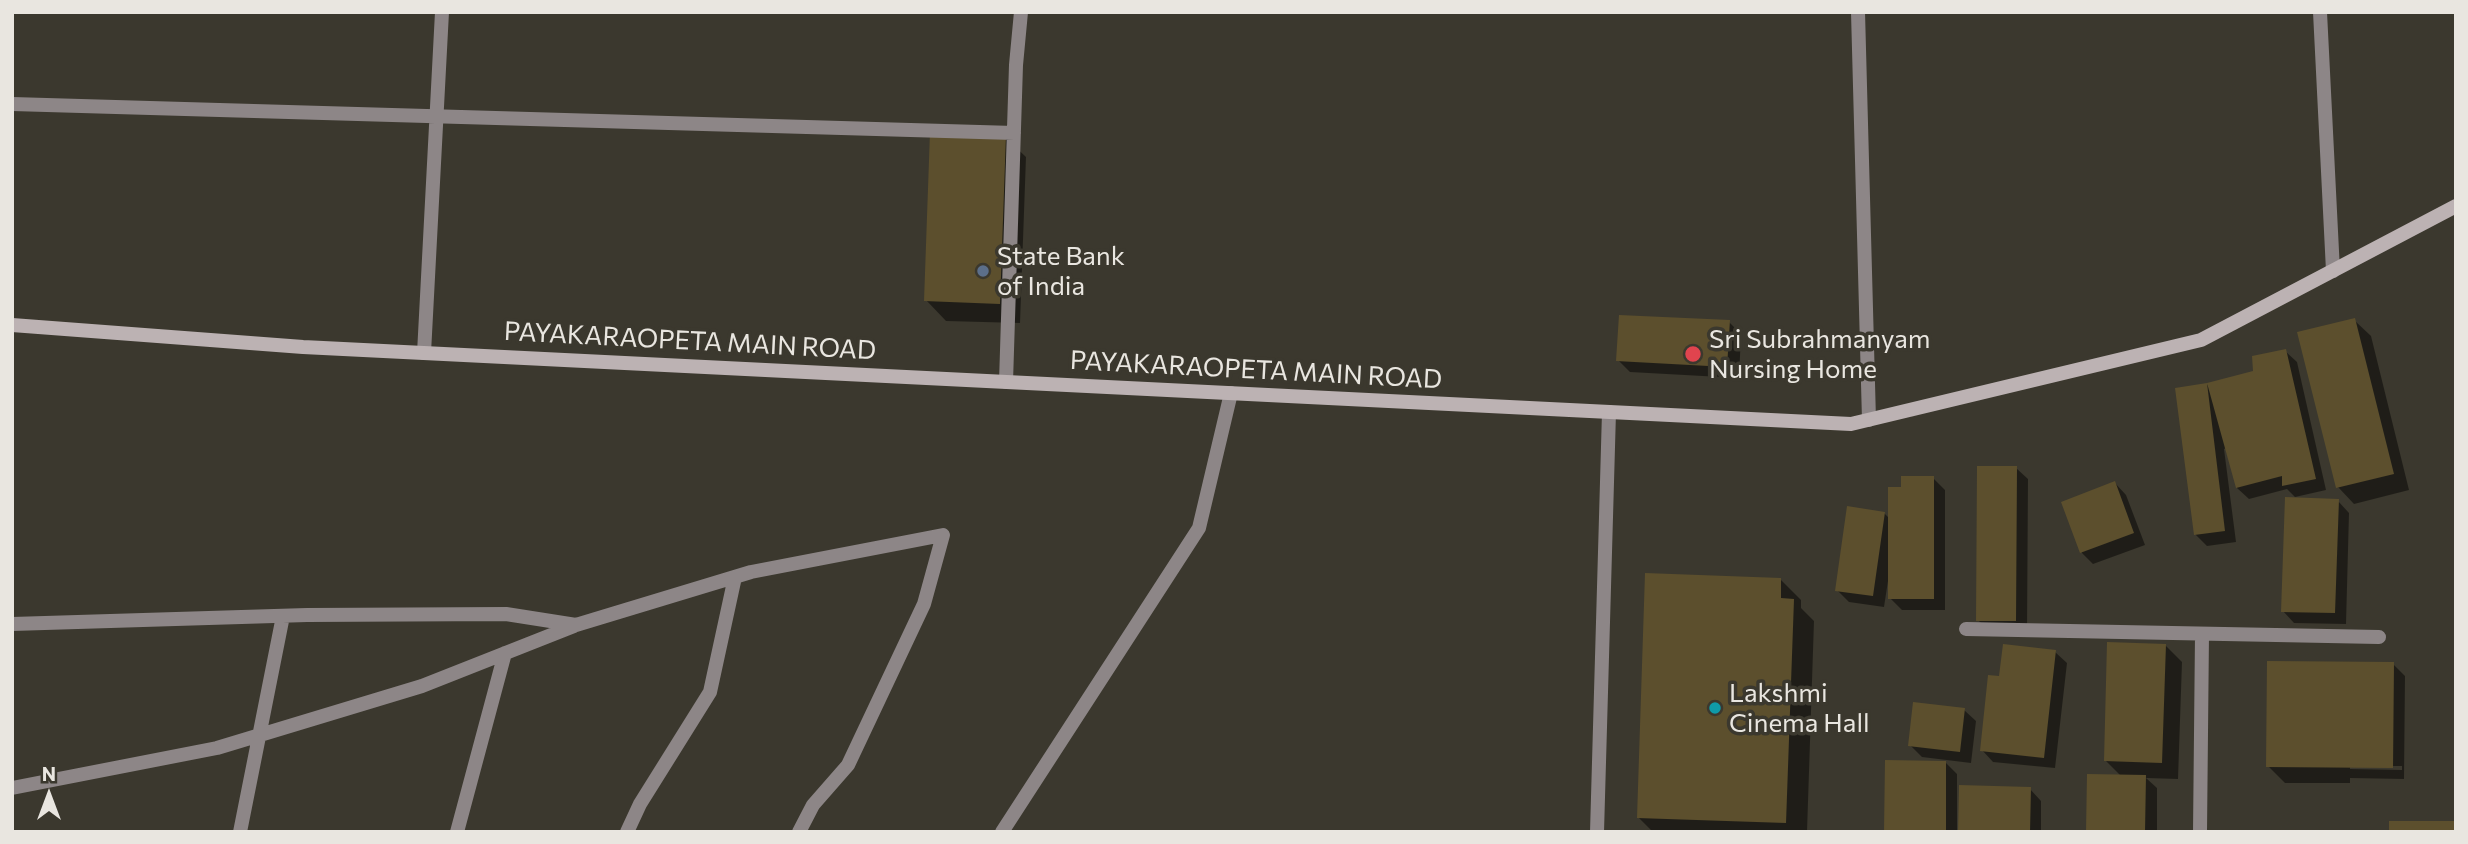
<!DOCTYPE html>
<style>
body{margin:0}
#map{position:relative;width:2468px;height:844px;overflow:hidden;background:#3b382e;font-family:Commissioner,sans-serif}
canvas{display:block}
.frame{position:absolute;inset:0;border:14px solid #e9e6e0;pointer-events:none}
.north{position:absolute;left:14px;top:760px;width:70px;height:70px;-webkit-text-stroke:5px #3b382e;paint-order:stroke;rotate:0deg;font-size:19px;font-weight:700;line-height:28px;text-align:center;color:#e9e6e0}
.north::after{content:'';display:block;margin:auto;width:24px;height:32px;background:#e9e6e0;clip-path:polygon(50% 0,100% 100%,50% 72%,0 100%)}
</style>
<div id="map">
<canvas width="2468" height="844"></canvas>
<div class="frame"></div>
<div class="north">N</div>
</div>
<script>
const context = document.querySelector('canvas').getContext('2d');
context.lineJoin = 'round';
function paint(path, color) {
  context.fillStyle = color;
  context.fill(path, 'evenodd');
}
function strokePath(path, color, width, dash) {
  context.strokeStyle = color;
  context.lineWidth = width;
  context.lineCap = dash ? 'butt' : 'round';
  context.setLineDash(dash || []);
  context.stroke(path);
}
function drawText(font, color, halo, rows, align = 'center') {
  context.font = font + ' Commissioner,sans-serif';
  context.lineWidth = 7;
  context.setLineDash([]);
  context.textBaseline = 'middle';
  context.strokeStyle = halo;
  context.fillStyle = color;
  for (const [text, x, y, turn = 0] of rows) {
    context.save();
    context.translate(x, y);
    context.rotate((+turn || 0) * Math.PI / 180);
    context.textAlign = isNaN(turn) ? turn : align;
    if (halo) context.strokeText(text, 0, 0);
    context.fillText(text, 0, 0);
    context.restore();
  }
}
const shadow = new Path2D(`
 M1005,137L1026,157L1020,323L946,321L926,300Z
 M2354,320L2371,336L2409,490L2354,504L2338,487Z
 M1729,322L1741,334L1739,378L1630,372L1618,360Z
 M2285,351L2297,362L2326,490L2295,497L2287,489L2249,499L2237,488L2226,448L2224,449L2236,542L2207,546L2195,534L2177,389L2207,385L2254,372Z
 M2016,468L2028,479L2027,632H1990L1978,620Z
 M1933,478L1945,490V610H1902L1890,598V581H1888L1884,607L1849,602L1837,590L1884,513L1890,519L1903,489Z
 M2115,483L2126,495L2145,545L2093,564L2082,553L2063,503Z
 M2338,501L2349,513L2346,624L2294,623L2283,611Z
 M1781,580L1801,600V608L1814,621L1807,832H1653L1638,817Z
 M2165,645L2182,662L2178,779L2146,778L2157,788V832H2088L2121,776L2105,760Z
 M2055,652L2067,663L2055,768L1993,762L1982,750L2001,678Z
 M2393,664L2405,676L2404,779L2350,778V783H2285L2268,766ZM2350,766H2402V770L2350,769Z
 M1964,710L1976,721L1971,763L1922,757L1910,745Z
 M1946,763L1957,774V832H1886Z
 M2030,789L2041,801V832H1960Z`);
const building = new Path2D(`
 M930,132L1006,135L1000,304L924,301Z
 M1619,315L1730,320L1727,367L1616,361Z
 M2355,318L2394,474L2336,488L2297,332Z
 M2286,349L2316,479L2282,486V476L2236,488L2207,383L2253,371L2252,356Z
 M2207,383L2225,531L2194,535L2175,388Z
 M1977,466H2017L2016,621H1976Z
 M1901,476H1934V599H1888V487H1901Z
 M2115,481L2134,533L2080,553L2061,502Z
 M2285,497L2339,499L2335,613L2281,612Z
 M1847,506L1885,512L1873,596L1835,591Z
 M1645,573L1781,578V598L1794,599L1786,823L1637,818Z
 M2107,642L2166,644L2162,763L2104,761Z
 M2003,644L2056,650L2044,758L1980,751L1988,675L1999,676Z
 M2267,661L2394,662L2393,768L2266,767Z
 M1913,702L1965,708L1960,752L1908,746Z
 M1885,760L1946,761V832H1884Z
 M2087,774L2146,775L2145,832H2086Z
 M1959,785L2031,787L2030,832H1958Z
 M2389,821H2456V832H2389Z`);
const street = new Path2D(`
 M1858,12L1869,420
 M2320,12L2333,271
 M12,104L1014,133
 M424,353L442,12
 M1006,382L1016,65L1021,12
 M12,624L307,615L506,614L576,625L751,572L943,535L924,604L848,765L813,805L799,832
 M1966,629L2379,637
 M12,788L217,748L422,686L574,626
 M240,832L283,616
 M457,832L505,653
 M627,832L640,804L710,692L735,577
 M1002,832L1199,528L1231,393
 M1597,832L1609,412
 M2200,832L2202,634`);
const secondary = new Path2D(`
 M12,325L303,347L1851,424L2201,340L2456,206`);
const markers = [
 [983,271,7,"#5c6f8a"],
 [1693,354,9,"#e0444e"],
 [1715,708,7,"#0f9aa8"]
];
const poiNames = [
 ["State Bank",997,256],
 ["of India",997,286],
 ["Sri Subrahmanyam",1709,339],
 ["Nursing Home",1709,369],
 ["Lakshmi",1729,693],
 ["Cinema Hall",1729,723]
];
const streetNames = [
 ["PAYAKARAOPETA MAIN ROAD",690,341,3],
 ["PAYAKARAOPETA MAIN ROAD",1256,370,3]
];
paint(shadow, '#0007');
paint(building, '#5c4f2d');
strokePath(street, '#8d8687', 14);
strokePath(secondary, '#bcb2b3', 14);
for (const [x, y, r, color] of markers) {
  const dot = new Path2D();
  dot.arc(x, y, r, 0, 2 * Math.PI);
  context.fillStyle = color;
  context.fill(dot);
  strokePath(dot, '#3b382e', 2.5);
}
drawText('26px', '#e9e6e0', '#3b382e', poiNames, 'left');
drawText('26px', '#e9e6e0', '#3b382e', streetNames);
</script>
